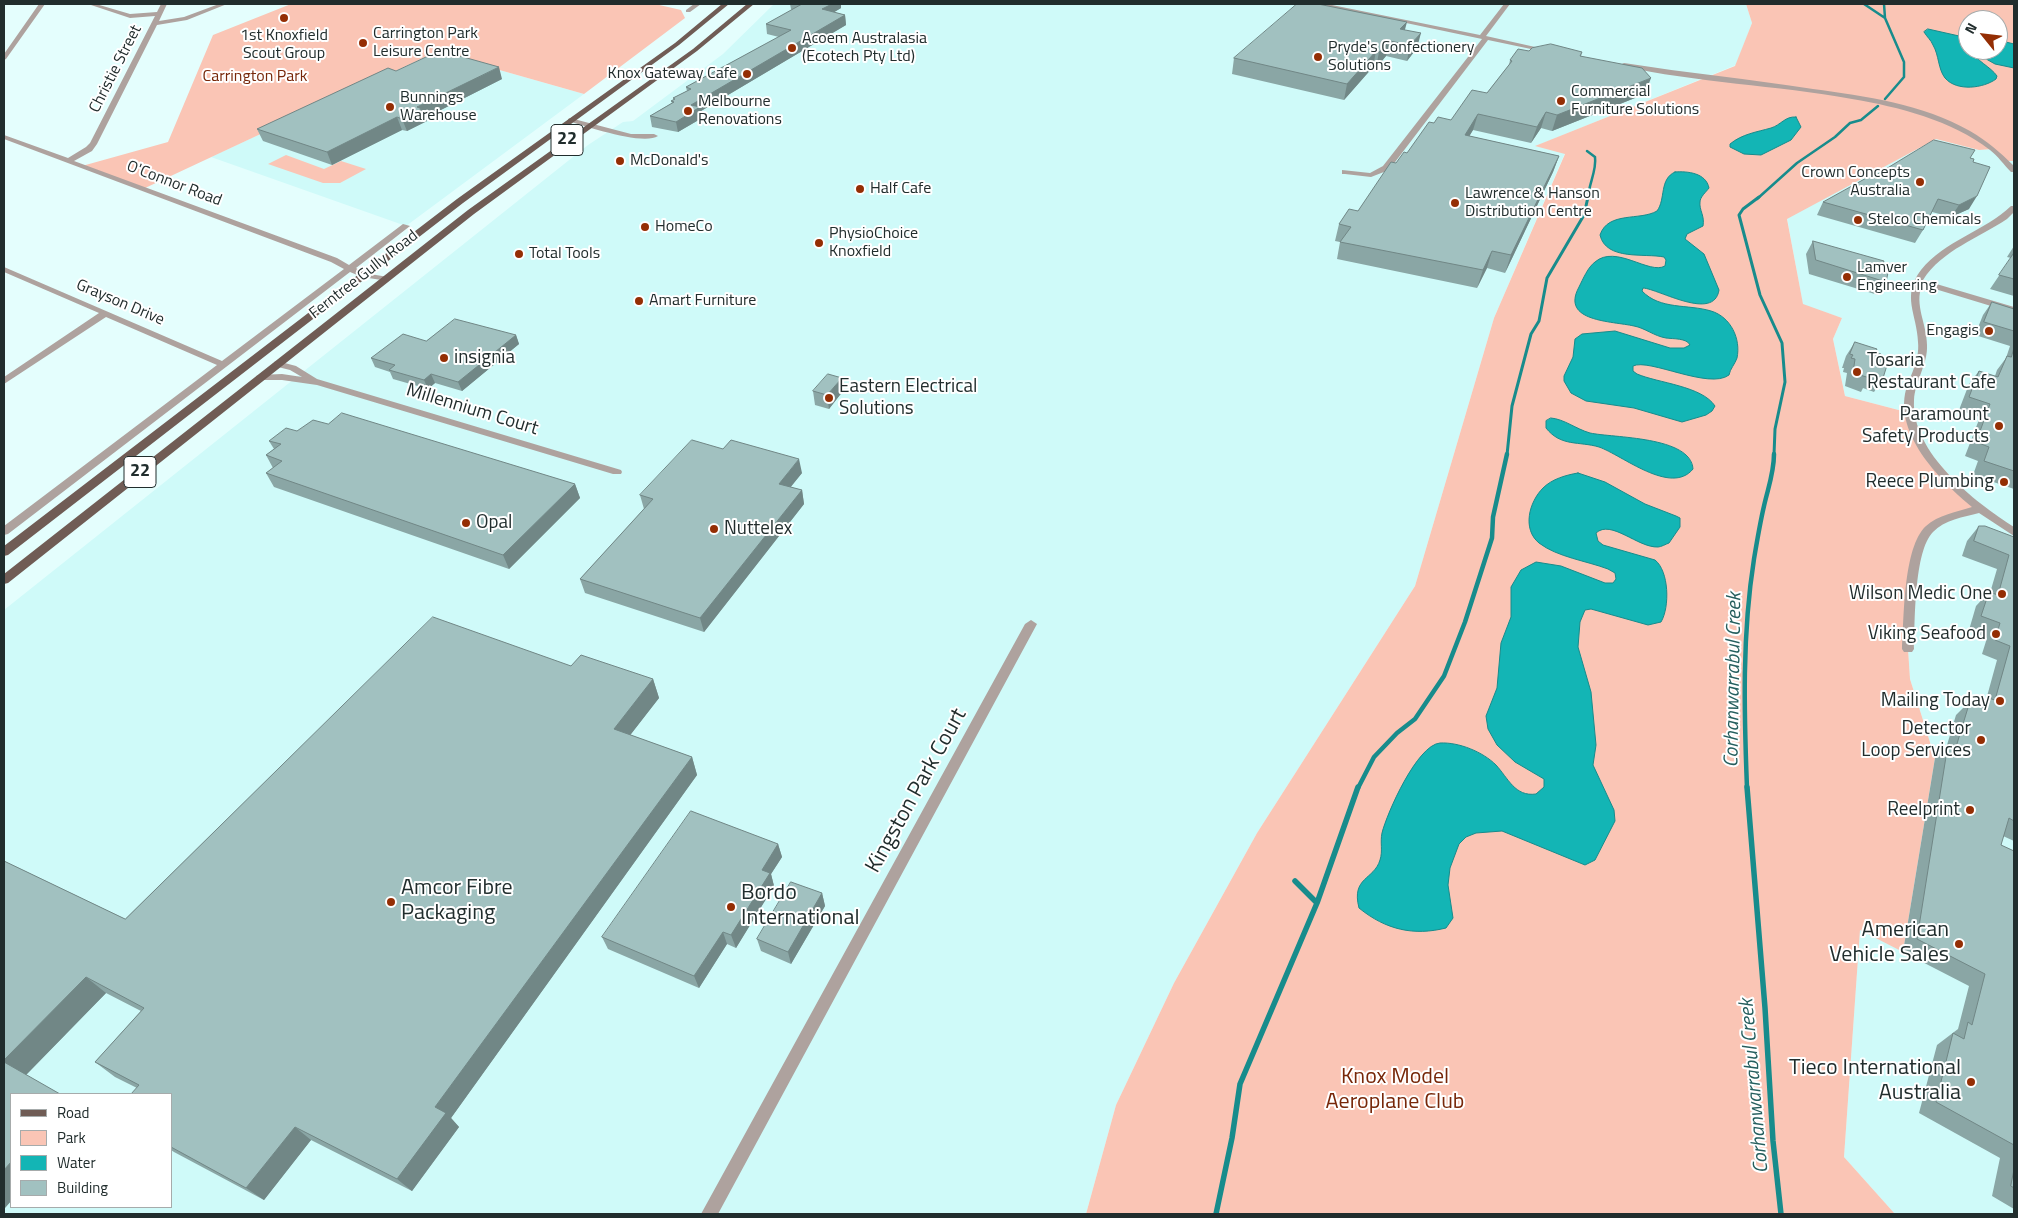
<!DOCTYPE html>
<style>
body{margin:0}
#map{position:relative;width:2018px;height:1218px;overflow:hidden;background:#e4fefd;font-family:"Titillium Web",sans-serif}
canvas{display:block}
.frame{position:absolute;inset:0;border:5px solid #212d2d;pointer-events:none}
.legend{position:absolute;left:10px;top:1093px;width:162px;height:115px;box-sizing:border-box;background:#fff;border:1px solid #a6abab;margin:0;padding:6px 9px;list-style:none;font-size:15px;color:#212d2d}
.legend li{display:flex;align-items:center;gap:10px;height:25px}
.legend b{width:25px;border:1px solid #a6abab}
.north{position:absolute;left:1958px;top:10px;width:50px;height:50px;box-sizing:border-box;background:#fff;border:1px solid #a6abab;border-radius:50%;rotate:299deg;font-size:14px;font-weight:700;line-height:20px;text-align:center;color:#212d2d}
.north::after{content:'';display:block;margin:auto;width:18px;height:22px;background:#942e04;clip-path:polygon(50% 0,100% 100%,50% 72%,0 100%)}
</style>
<div id="map">
<canvas width="2018" height="1218"></canvas>
<div class="frame"></div>
<ul class="legend">
<li><b style="height:6px;background:#705c55"></b>Road</li>
<li><b style="height:14px;background:#fac5b5"></b>Park</li>
<li><b style="height:14px;background:#13b5b5"></b>Water</li>
<li><b style="height:14px;background:#a1c1c0"></b>Building</li>
</ul>
<div class="north">N</div>
</div>
<script>
const context = document.querySelector('canvas').getContext('2d');
context.lineJoin = 'round';
function paint(path, color) {
  context.fillStyle = color;
  context.fill(path, 'evenodd');
}
function strokePath(path, color, width, dash) {
  context.strokeStyle = color;
  context.lineWidth = width;
  context.lineCap = dash ? 'butt' : 'round';
  context.setLineDash(dash || []);
  context.stroke(path);
}
function drawText(font, color, halo, rows, align = 'center') {
  context.font = font + ' "Titillium Web",sans-serif';
  context.lineWidth = 4;
  context.setLineDash([]);
  context.textBaseline = 'middle';
  context.strokeStyle = halo;
  context.fillStyle = color;
  for (const [text, x, y, turn = 0] of rows) {
    context.save();
    context.translate(x, y);
    context.rotate((+turn || 0) * Math.PI / 180);
    context.textAlign = isNaN(turn) ? turn : align;
    if (halo) context.strokeText(text, 0, 0);
    context.fillText(text, 0, 0);
    context.restore();
  }
}
const built = new Path2D(`
 M774,4H1746L1752,23L1736,65L1536,146L1565,153L1494,318L1415,586L1257,833L1174,983L1116,1105L1086,1214H4V610L588,145L623,122L633,121L723,54ZM11,1094H171V1207H11Z
 M436,52L584,94L406,226L211,157Z
 M1936,139L1979,150L1992,149L2006,161H2014V1214H1895L1844,1157L1860,929L1902,951L1915,887L1935,758L1910,679L1908,649L1931,459L1910,413L1845,396L1833,339L1842,318L1803,305L1787,218Z`);
const green = new Path2D(`
 M291,4H655L681,10L685,18L584,94L436,52L143,189L82,166L168,142L213,35Z
 M1746,4H2014V161H2006L1992,149L1979,150L1936,139L1787,219L1803,304L1842,318L1833,339L1845,396L1910,413L1919,441L1979,509L1940,523L1922,538L1908,649L1910,679L1935,758L1903,952L1860,930L1844,1157L1895,1214H1086L1116,1105L1174,983L1257,833L1415,586L1494,318L1565,154L1535,146L1735,66L1752,23ZM1968,20H1998V50H1968Z
 M286,155L324,169L341,161L366,169L340,183H323L268,164Z`);
const water = new Path2D(`
 M1928,29L1968,38V50H1998V40L2014,44V68L1995,64L1972,51C1975,60 1991,67 1997,76L1996,79C1984,88 1957,92 1945,78C1938,69 1939,55 1933,45C1931,40 1927,37 1924,32Z
 M1796,117L1801,127L1791,140L1761,155L1744,154L1730,147V144C1742,134 1757,132 1771,128C1781,125 1785,116 1796,117Z
 M1675,172C1688,171 1706,173 1709,188C1706,192 1700,197 1700,202C1699,210 1705,216 1703,226L1687,234L1685,239L1704,254L1719,290C1714,322 1659,289 1643,288L1642,291C1660,310 1688,304 1711,311C1731,317 1741,339 1737,358C1735,364 1730,369 1729,375C1709,390 1649,358 1633,366V371L1637,374C1658,383 1702,386 1715,406L1712,411L1706,415L1682,422L1634,408L1586,401L1571,393L1564,381V376L1573,357L1575,339L1582,334L1615,331L1670,348H1684L1690,345C1687,338 1673,339 1666,338C1654,336 1645,328 1634,326C1612,321 1560,322 1579,287C1583,279 1588,267 1595,262C1616,244 1649,275 1665,266L1666,260L1664,257C1645,253 1606,261 1600,235C1608,211 1640,221 1657,211C1666,199 1659,179 1675,172Z
 M1551,418C1564,419 1576,429 1590,433C1613,438 1691,436 1693,469C1671,496 1622,455 1599,447C1579,441 1561,447 1546,428V421Z
 M1578,473L1605,482L1645,504L1676,516L1680,518V527L1669,543C1666,544 1661,547 1658,547C1638,548 1611,519 1596,533L1598,541L1603,545L1655,560C1669,571 1670,607 1661,622L1648,625L1591,609L1585,610L1580,622L1578,647L1591,692L1596,745L1593,765L1614,810L1615,821L1595,860L1585,865L1502,831L1476,833L1466,837L1459,844L1450,868L1448,885L1453,918L1446,928C1414,936 1386,930 1359,908C1351,877 1374,880 1380,860C1383,851 1380,842 1382,833C1387,813 1417,745 1440,743C1459,742 1483,752 1496,765C1508,778 1515,797 1536,794L1544,787V779L1515,762L1497,745L1488,729L1486,716L1497,688L1501,643L1511,617V587L1521,570L1536,562L1561,566L1605,583H1613L1616,579L1615,573L1608,569C1587,561 1557,557 1539,543C1522,529 1529,502 1543,488C1552,479 1566,475 1578,473Z`);
const streamFar3 = new Path2D(`
 M1864,4L1885,18L1904,62V77L1885,99
 M1884,4L1885,18
 M1587,151L1595,157C1597,171 1588,185 1588,199
 M1757,199L1797,163L1835,137L1850,123L1861,120L1878,106`);
const streamFar2 = new Path2D(`
 M1759,197L1743,209L1739,215L1760,295L1782,343L1785,382L1775,429L1774,455
 M1507,455L1512,406L1531,334L1539,321L1547,278L1584,215L1588,197`);
const streamFar1 = new Path2D(`
 M1358,788L1374,757L1397,733L1415,719L1444,676L1465,622L1492,538L1493,517L1507,454
 M1747,788C1744,711 1742,635 1754,559C1757,541 1760,523 1764,506C1768,488 1774,473 1774,454`);
const stream = new Path2D(`
 M1747,787L1765,1008L1773,1141L1781,1214
 M1317,903L1358,787
 M1216,1214L1232,1138L1240,1084L1317,903L1295,881`);
const minor = new Path2D(`
 M39,4H45L6,59L4,60V54Z
 M88,4H96L130,14L157,12L161,4H167L159,21L184,17L219,4H227L187,20L157,25L97,144L92,151L74,161L337,258L349,265L403,224L410,226L356,268L364,273L388,277V281L362,277L350,272L8,534L4,535V526L217,365L106,317L4,384V377L99,313L4,272V267L222,361L344,269L331,262L4,139V135L68,158L86,147L90,143L155,16L130,18Z
 M694,4H701L690,12H686V10Z
 M1316,4H1327L1480,35L1504,4H1510L1486,36L1553,51L1550,53L1488,40L1389,170L1371,177L1345,174H1342V170L1370,173L1383,166L1482,39Z
 M1624,63C1687,73 1750,79 1813,89C1865,96 1923,104 1970,131C1987,141 2000,152 2014,166V172H2011C2004,165 1998,156 1990,150C1951,120 1899,107 1852,99C1776,85 1697,83 1622,66V64Z
 M570,118L631,134H654L658,136C643,146 586,126 568,121V119Z
 M2011,206H2014V212L2007,219C1979,238 1942,250 1923,280L2014,307V313L1922,285C1914,305 1927,324 1927,345C1928,364 1915,381 1914,400C1911,453 1975,502 2014,527V536L1979,513C1964,517 1944,520 1933,532C1914,551 1915,622 1914,649L1912,652H1904L1902,649C1904,619 1903,547 1926,526C1938,515 1957,512 1972,507C1942,482 1897,438 1905,394C1909,377 1920,361 1918,342C1917,314 1901,296 1921,270C1944,241 1985,231 2011,206Z
 M277,361L296,366L317,379L621,470L622,472L621,474H613L317,385L282,380H256V376L259,375L282,374L302,377L290,370L274,366V362Z
 M1031,620L1037,624L718,1214H701L1025,624Z`);
const primary = new Path2D(`
 M722,4H729L679,45L463,203L8,555L4,556V546L457,199L675,43Z
 M747,4H754L697,51L474,214L8,583L4,584V574L468,210L693,49Z`);
const wall = new Path2D(`
 M790,4H841V8L834,12L845,15L846,25L701,111L702,118L678,132L652,127L650,116L672,103L671,101L674,99L673,98L687,91L686,87L779,37L767,34L766,24L792,10L791,9Z
 M1405,30L1417,48L1407,61L1386,56L1376,68L1373,67L1344,100L1232,74L1234,58Z
 M1529,51L1582,52L1581,56L1645,94L1552,131L1541,128L1531,143L1473,130L1469,136L1559,156L1553,172L1505,273L1487,268L1477,288L1337,259L1340,242L1335,241L1339,224L1358,211L1396,163L1407,153L1434,123L1451,120L1487,93L1509,65L1510,60Z
 M396,71L502,79L425,118L427,121L407,131L402,130L332,165L263,141L257,129Z
 M1970,158L1973,162L1969,209L1951,217L1932,212L1923,230L1915,243L1817,215L1823,202L1872,177Z
 M1813,241L1882,266L1886,282L1878,295L1809,274L1806,254Z
 M2014,246V296L1990,289L2011,258L2007,257Z
 M1992,302L2014,309V489L1973,475L1978,461L1965,456L1980,417L1959,410L1969,384L1979,371L1995,376L1997,370L2006,358L2010,346L1975,335L1983,315Z
 M516,335L519,344L462,391L435,383L428,389L393,379L390,372L375,367L371,358L426,341Z
 M1855,342L1875,353L1879,359L1883,378L1874,392L1863,388L1861,392L1845,386L1847,373L1843,372L1844,368H1842L1846,356Z
 M813,391H843L829,409L815,405Z
 M328,424L575,484L580,498L509,569L274,487L266,473L273,468L266,455L274,449L269,441L297,431Z
 M802,473L790,487L802,490L804,504L704,632L585,593L580,579L644,509L640,495Z
 M1979,526L2014,540V841L2003,836L2001,845L2014,851V1209L1992,1196L2000,1158L1919,1113L1937,1045L1958,1029L1969,986L1903,952L1935,758L1947,745L1956,715L1970,701L1980,706L1986,700L1997,660L1982,654L1987,638L1969,630L1976,606L1989,592L1990,593L1997,569L1962,556L1967,541Z
 M571,666L653,679L659,698L630,735L692,757L697,775L451,1118L459,1127L412,1191L311,1140L264,1200L174,1152L171,1150V1094L137,1088L115,1077L95,1062L141,1011L106,993L26,1075L11,1094V1201L4,1209V861L125,919Z
 M778,844L782,857L771,874L774,886L736,948L727,944L699,988L608,949L602,937Z
 M822,893L825,906L791,964L761,951L757,939Z`);
const shadedWall = new Path2D(`
 M832,4H841V8L823,19L822,9Z
 M845,15L846,25L701,111L702,118L678,132L676,122L691,105Z
 M1407,22L1403,37L1400,29Z
 M1421,33L1417,48L1407,61L1410,45Z
 M1390,41L1386,56L1376,68L1379,52Z
 M1376,51L1373,67L1344,100L1347,84Z
 M499,67L502,79L425,118L427,121L407,131L402,119L417,107Z
 M1651,78L1645,94L1552,131L1557,115Z
 M1546,112L1541,128L1531,143L1537,127Z
 M1478,114L1473,130L1460,152L1465,135Z
 M397,117L402,130L332,165L327,152Z
 M1559,156L1553,172L1505,273L1511,255Z
 M1977,196L1969,209L1951,217L1959,205Z
 M1492,251L1487,268L1477,288L1483,270Z
 M516,335L519,344L462,391L458,382Z
 M431,374L435,383L428,389L424,380Z
 M842,378L843,391L829,409L827,395Z
 M799,459L802,473L782,498L779,484Z
 M575,484L580,498L509,569L503,555Z
 M802,490L804,504L704,632L700,618Z
 M653,679L659,698L621,747L614,729Z
 M692,757L697,775L451,1118L459,1127L412,1191L397,1179L435,1107Z
 M778,844L782,857L771,874L774,886L736,948L731,935L762,870Z
 M822,893L825,906L791,964L788,952Z
 M723,932L727,944L699,988L694,976Z
 M86,977L106,993L25,1076L4,1062V1060Z
 M295,1127L311,1140L264,1200L246,1188Z
 M11,1162V1201L4,1209V1170Z`);
const building = new Path2D(`
 M800,4H832L822,9L845,15L691,105L700,107L676,122L650,116L674,102L671,101L675,99L673,98L691,89L686,87L791,30L766,24L802,4Z
 M1297,4H1318L1407,22L1400,29L1421,33L1410,45L1390,41L1379,52L1376,51L1347,84L1234,58Z
 M1551,44L1582,52L1580,56L1642,68L1651,78L1557,115L1546,112L1537,127L1478,114L1465,135L1559,156L1511,255L1492,251L1483,270L1340,242L1351,227L1339,224L1349,209L1358,211L1391,162L1396,163L1404,152L1407,153L1429,122L1434,123L1438,117L1451,120L1472,90L1487,93L1512,61L1510,60L1518,49L1529,51L1532,48Z
 M449,53L499,67L417,107L422,109L402,119L397,117L327,152L257,129L388,68L396,71L426,57Z
 M1934,140L1975,150L1970,158L1974,159L1973,162L1990,167L1977,196L1959,205L1938,199L1923,230L1823,202L1870,176L1872,177Z
 M1813,241L1884,261L1882,266L1889,268L1886,282L1816,260Z
 M2014,253V279L1999,275Z
 M1992,302L2014,309V331L1984,322Z
 M455,319L516,335L458,382L431,374L424,380L389,370L395,365L371,358L403,334L426,341Z
 M1855,342L1877,349L1875,353L1881,354L1879,359L1888,362L1883,378L1871,374L1870,378L1853,373L1855,359L1851,358L1853,355L1850,354Z
 M2014,348V471L1984,461L1989,447L1976,442L1990,404L1969,397L1979,371L1998,377L2007,356L2011,357Z
 M828,374L842,378L827,395L813,391Z
 M342,413L575,484L503,555L266,473L282,461L266,455L281,444L269,441L286,428L297,431L313,420L328,424Z
 M692,440L723,449L731,440L799,459L779,484L802,490L700,618L580,579L653,499L640,495Z
 M1979,526H1985L2014,537V821L2009,818L2001,845L2014,851V1145L1936,1102L1953,1033L1964,1039L1968,1022L1972,1025L1985,974L1917,939L1948,744L1956,747L1970,701L1985,708L1988,698L1995,700L2010,646L1995,640L2000,623L1981,616L1989,592L1998,595L2009,555L1974,541Z
 M433,617L571,666L581,655L653,679L614,729L692,757L435,1107L446,1113L397,1179L295,1127L246,1188L171,1147V1094H131L139,1085L95,1062L144,1008L86,977L4,1060V861L125,919Z
 M691,811L778,844L762,870L770,873L731,935L723,932L694,976L602,937Z
 M791,882L822,893L788,952L757,939Z
 M4,1062L60,1094H11V1162L4,1170Z
 M2014,1170V1188L2011,1186Z`);
const markers = [
 [284,18,5,"#942e04"],
 [363,43,5,"#942e04"],
 [792,48,5,"#942e04"],
 [1318,57,5,"#942e04"],
 [747,74,5,"#942e04"],
 [1561,101,5,"#942e04"],
 [390,107,5,"#942e04"],
 [688,111,5,"#942e04"],
 [620,161,5,"#942e04"],
 [1920,182,5,"#942e04"],
 [860,189,5,"#942e04"],
 [1455,203,5,"#942e04"],
 [1858,220,5,"#942e04"],
 [645,227,5,"#942e04"],
 [819,243,5,"#942e04"],
 [519,254,5,"#942e04"],
 [1847,277,5,"#942e04"],
 [639,301,5,"#942e04"],
 [1989,331,5,"#942e04"],
 [444,358,5,"#942e04"],
 [1857,372,5,"#942e04"],
 [829,398,5,"#942e04"],
 [1999,426,5,"#942e04"],
 [2004,482,5,"#942e04"],
 [466,523,5,"#942e04"],
 [714,529,5,"#942e04"],
 [2002,594,5,"#942e04"],
 [1996,634,5,"#942e04"],
 [2000,701,5,"#942e04"],
 [1981,740,5,"#942e04"],
 [1970,810,5,"#942e04"],
 [391,902,5,"#942e04"],
 [731,907,5,"#942e04"],
 [1959,944,5,"#942e04"],
 [1971,1082,5,"#942e04"]
];
const farPoinames = [
 ["Carrington Park",373,34],
 ["Leisure Centre",373,52],
 ["1st Knoxfield",284,36,"center"],
 ["Scout Group",284,54,"center"],
 ["Acoem Australasia",802,39],
 ["(Ecotech Pty Ltd)",802,57],
 ["Pryde's Confectionery",1328,48],
 ["Solutions",1328,66],
 ["Knox Gateway Cafe",737,74,"right"],
 ["Commercial",1571,92],
 ["Furniture Solutions",1571,110],
 ["Bunnings",400,98],
 ["Warehouse",400,116],
 ["Melbourne",698,102],
 ["Renovations",698,120],
 ["McDonald's",630,161],
 ["Crown Concepts",1910,173,"right"],
 ["Australia",1910,191,"right"],
 ["Half Cafe",870,189],
 ["Lawrence & Hanson",1465,194],
 ["Distribution Centre",1465,212],
 ["Stelco Chemicals",1868,220],
 ["HomeCo",655,227],
 ["PhysioChoice",829,234],
 ["Knoxfield",829,252],
 ["Total Tools",529,254],
 ["Lamver",1857,268],
 ["Engineering",1857,286],
 ["Amart Furniture",649,301],
 ["Engagis",1979,331,"right"]
];
const farStreetnames = [
 ["Christie Street",116,69,-63],
 ["O'Connor Road",174,184,21],
 ["Ferntree Gully Road",364,275,-38],
 ["Grayson Drive",120,303,23]
];
const farParknames = [
 ["Carrington Park",255,77]
];
const shields = [
 [567,140,32],
 [140,472,32]
];
const shieldNames = [
 ["22",567,140],
 ["22",140,472]
];
const poiNames = [
 ["insignia",454,358,"left"],
 ["Tosaria",1867,361,"left"],
 ["Restaurant Cafe",1867,383,"left"],
 ["Eastern Electrical",839,387,"left"],
 ["Solutions",839,409,"left"],
 ["Paramount",1989,415],
 ["Safety Products",1989,437],
 ["Reece Plumbing",1994,482],
 ["Opal",476,523,"left"],
 ["Nuttelex",724,529,"left"],
 ["Wilson Medic One",1992,594],
 ["Viking Seafood",1986,634],
 ["Mailing Today",1990,701],
 ["Detector",1971,729],
 ["Loop Services",1971,751],
 ["Reelprint",1960,810]
];
const streetNames = [
 ["Millennium Court",472,410,17]
];
const waterNames = [
 ["Corhanwarrabul Creek",1734,680,-89],
 ["Corhanwarrabul Creek",1755,1086,-95]
];
const nearStreetnames = [
 ["Kingston Park Court",917,791,-61]
];
const nearPoinames = [
 ["Amcor Fibre",401,889],
 ["Packaging",401,914],
 ["Bordo",741,894],
 ["International",741,919],
 ["American",1949,931,"right"],
 ["Vehicle Sales",1949,956,"right"],
 ["Tieco International",1961,1069,"right"],
 ["Australia",1961,1094,"right"]
];
const nearParknames = [
 ["Knox Model",1395,1078],
 ["Aeroplane Club",1395,1103]
];
paint(built, '#cffaf9');
paint(green, '#fac5b5');
paint(water, '#13b5b5');
strokePath(water, '#178c8c', 1);
strokePath(streamFar3, '#178c8c', 2.5);
strokePath(streamFar2, '#178c8c', 3);
strokePath(streamFar1, '#178c8c', 4.5);
strokePath(stream, '#178c8c', 5.5);
paint(minor, '#aea29e');
paint(primary, '#705c55');
paint(wall, '#8aa6a5');
paint(shadedWall, '#718786');
paint(building, '#a1c1c0');
strokePath(building, '#718786', 1);
for (const [x, y, r, color] of markers) {
  const dot = new Path2D();
  dot.arc(x, y, r, 0, 2 * Math.PI);
  context.fillStyle = color;
  context.fill(dot);
  strokePath(dot, '#fff', 2);
}
drawText('16px', '#212d2d', '#fff', farPoinames, 'left');
drawText('16px', '#212d2d', '#fff', farStreetnames);
drawText('16px', '#772709', '#fff', farParknames);
for (const [x, y, w] of shields) {
  const box = new Path2D();
  box.roundRect(x - w / 2, y - 15.5, w, 31, 4);
  context.fillStyle = '#fff';
  context.fill(box);
  strokePath(box, '#212d2d', 1);
}
drawText('bold 18px', '#212d2d', null, shieldNames);
drawText('19px', '#212d2d', '#fff', poiNames, 'right');
drawText('19px', '#212d2d', '#fff', streetNames);
drawText('italic 20px', '#255e5d', '#fff', waterNames);
drawText('22px', '#212d2d', '#fff', nearStreetnames);
drawText('22px', '#212d2d', '#fff', nearPoinames, 'left');
drawText('22px', '#772709', '#fff', nearParknames);
</script>
